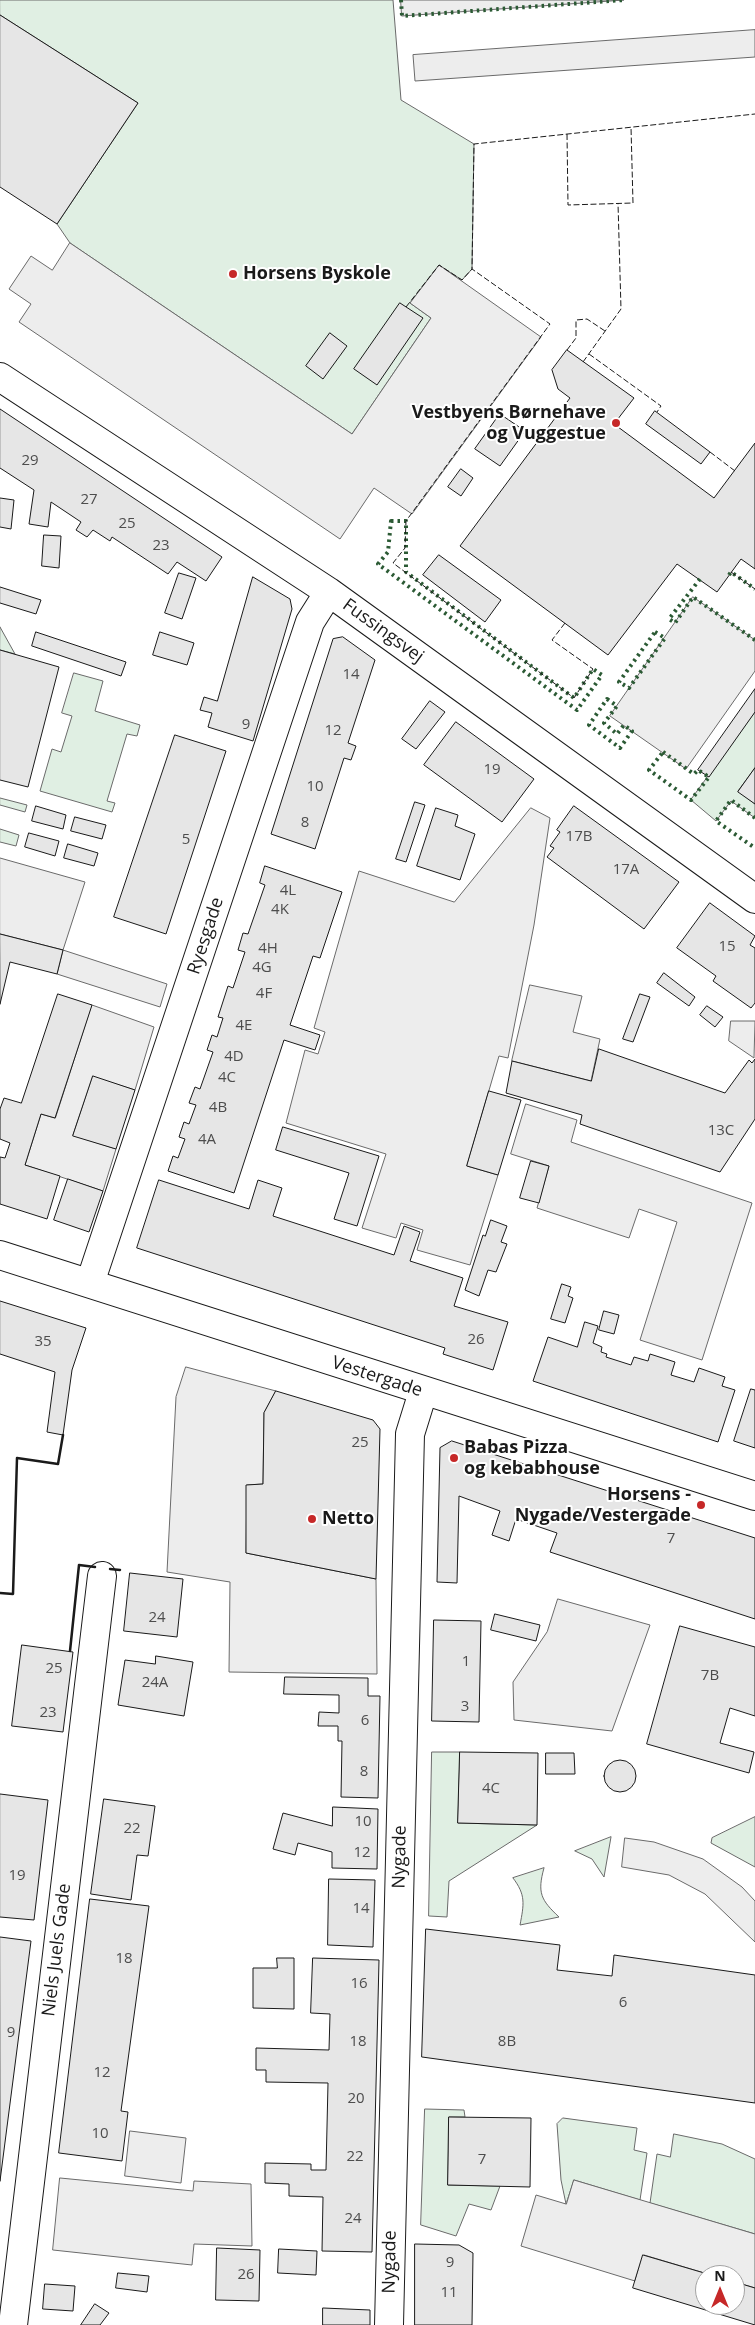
<!DOCTYPE html>
<meta charset="utf-8">
<style>
body{margin:0}
#map{position:relative;width:755px;height:2325px;overflow:hidden;background:#fff;font-family:"Open Sans",sans-serif}
canvas{display:block}
.north{position:absolute;left:695px;top:2265px;width:50px;height:50px;box-sizing:border-box;background:#fff;border:1px solid #a3a3a3;border-radius:50%;rotate:0deg;font-size:14px;font-weight:700;line-height:20px;text-align:center;color:#1a1a1a}
.north::after{content:'';display:block;margin:auto;width:18px;height:22px;background:#c62828;clip-path:polygon(50% 0,100% 100%,50% 72%,0 100%)}
</style>
<div id="map">
<canvas width="755" height="2325"></canvas>
<div class="north">N</div>
</div>
<script>
const context = document.querySelector('canvas').getContext('2d');
context.lineJoin = 'round';
function paint(path, color) {
  context.fillStyle = color;
  context.fill(path, 'evenodd');
}
function strokePath(path, color, width, dash) {
  context.strokeStyle = color;
  context.lineWidth = width;
  context.lineCap = dash ? 'butt' : 'round';
  context.setLineDash(dash || []);
  context.stroke(path);
}
function drawText(font, color, halo, rows, align = 'center') {
  context.font = font + ' "Open Sans",sans-serif';
  context.lineWidth = 4;
  context.setLineDash([]);
  context.textBaseline = 'middle';
  context.strokeStyle = halo;
  context.fillStyle = color;
  for (const [text, x, y, turn = 0] of rows) {
    context.save();
    context.translate(x, y);
    context.rotate((+turn || 0) * Math.PI / 180);
    context.textAlign = isNaN(turn) ? turn : align;
    if (halo) context.strokeText(text, 0, 0);
    context.fillText(text, 0, 0);
    context.restore();
  }
}
const green = new Path2D(`
 M0,0H393L401,100L474,144L472,269L462,280L439,265L410,303L431,318L352,434L70,243L57,224L138,103L0,15Z
 M0,627L15,654L0,650Z
 M74,673L103,681L95,711L140,725L137,736L127,734L107,801L115,803L112,812L40,791L52,749L61,752L72,716L62,713Z
 M755,712V768L738,791L755,804V818L731,801L716,821L691,800Z
 M0,798L27,805L25,812L0,805Z
 M0,829L19,835L16,846L0,842Z
 M432,1752H460L458,1823L537,1825L449,1881L447,1917L429,1916Z
 M755,1817V1867L711,1843L712,1838Z
 M611,1837L604,1877L592,1859L575,1851Z
 M544,1868C537,1893 541,1900 559,1917L520,1925C524,1904 526,1895 513,1878Z
 M425,2109L464,2110L465,2117H449L448,2185L500,2186L491,2210L469,2204L456,2236L421,2225Z
 M563,2118L637,2128L634,2150L647,2153L640,2200L574,2180L566,2204L561,2180L557,2124Z
 M674,2134L722,2144L755,2159V2234L650,2203L657,2154L670,2157Z`);
const parking = new Path2D(`
 M401,0H624L402,16Z
 M755,30V57L415,81L413,55Z
 M70,243L352,434L431,318L410,303L439,265L541,337L412,514L374,488L340,539L19,322L31,304L9,289L31,256L52,270Z
 M693,597L755,640V671L686,769L610,716Z
 M531,808L550,818L534,925L508,1058L499,1056L467,1166L498,1175L470,1265L417,1250L423,1230L401,1223L396,1238L362,1228L386,1154L286,1123L305,1050L318,1054L325,1032L314,1028L359,871L454,902Z
 M0,858L85,882L63,950L167,984L160,1007L57,974L63,950L0,934Z
 M530,985L582,996L573,1032L600,1039L591,1081L512,1061Z
 M92,1005L154,1027L135,1090L93,1077L73,1135L116,1149L103,1191L25,1165L41,1114L55,1118Z
 M731,1021H755L754,1058L729,1041Z
 M526,1104L577,1120L571,1142L752,1203L702,1360L640,1340L677,1222L639,1209L629,1238L537,1208L549,1166L511,1154Z
 M186,1367L276,1391L264,1413L263,1484L247,1485L246,1553L376,1579L377,1674L229,1672L230,1582L167,1572L176,1397Z
 M558,1599L650,1625L612,1731L514,1720L513,1682L547,1632Z
 M625,1838L654,1842L703,1859L742,1887L755,1901V1942L705,1894L669,1875L622,1867Z
 M130,2131L186,2138L181,2183L125,2176Z
 M60,2178L193,2191L194,2181L251,2184L252,2246L194,2244L192,2265L53,2250Z
 M574,2180L755,2234V2288L735,2282V2275H711L644,2255L635,2281L521,2246L536,2195L566,2204Z`);
const building = new Path2D(`
 M0,15L138,103L57,224L0,187Z
 M400,303L423,318L377,385L354,369Z
 M330,333L347,346L323,379L306,366Z
 M567,350L634,398L614,424L714,498L755,443V569L741,559L717,592L677,564L608,655L460,546L570,398L558,389L552,370Z
 M0,409L222,557L206,581L177,562L168,574L112,537L110,541L93,530L87,537L76,530L81,522L51,502L48,527L29,524L34,490L0,468Z
 M655,411L710,452L701,464L646,424Z
 M500,414L525,431L500,466L475,449Z
 M461,469L473,478L461,496L448,487Z
 M0,498L14,500L11,529L0,527Z
 M44,535L61,536L59,568L42,566Z
 M439,555L501,600L485,622L423,575Z
 M179,573L196,578L182,619L165,613Z
 M253,577L290,599L292,609L253,741L208,727L212,713L200,710L204,697L217,701Z
 M0,587L41,600L36,614L0,603Z
 M36,632L126,662L121,676L32,646Z
 M160,632L194,643L187,665L153,655Z
 M343,637L375,660L348,743L356,746L351,760L344,758L315,849L271,834L333,639Z
 M0,650L59,667L28,787L0,780Z
 M755,689V712L709,777L698,770Z
 M430,701L445,712L416,749L402,739Z
 M456,722L534,779L502,822L424,765Z
 M175,735L226,751L166,934L114,917Z
 M755,768V804L738,792Z
 M415,802L425,805L406,862L396,859Z
 M36,806L66,815L63,829L32,821Z
 M574,806L679,882L644,929L547,857L554,848L550,846L560,832L557,830Z
 M436,808L458,815L455,826L475,834L460,880L417,866Z
 M75,817L106,825L102,839L71,831Z
 M29,833L59,841L55,856L25,847Z
 M68,844L98,853L94,866L64,858Z
 M265,866L342,892L320,958L313,956L290,1025L320,1035L315,1050L284,1040L234,1193L168,1171L173,1156L178,1158L185,1139L179,1137L184,1122L189,1124L196,1105L189,1103L195,1087L200,1089L213,1052L207,1050L212,1035L217,1037L223,1018L218,1017L228,986L233,988L245,952L238,950L243,933L248,934L265,885L260,883Z
 M710,903L755,936L750,945L755,948V1003L751,1008L713,981L716,976L677,948Z
 M0,934L63,950L57,974L10,962L0,1004Z
 M664,973L695,997L689,1006L657,983Z
 M58,994L92,1005L55,1118L41,1114L25,1165L60,1176L47,1219L0,1204V1157L5,1158L10,1143L0,1139V1109L4,1098L21,1103Z
 M640,994L650,997L633,1042L623,1039Z
 M707,1006L723,1017L715,1027L700,1015Z
 M599,1049L725,1093L749,1060L752,1063L755,1059V1119L720,1172L580,1124L582,1115L506,1093L512,1061L591,1081Z
 M93,1076L135,1090L116,1149L73,1136Z
 M489,1091L521,1100L498,1175L467,1166Z
 M283,1127L379,1156L357,1226L334,1219L349,1173L276,1150Z
 M531,1161L549,1166L539,1203L520,1198Z
 M68,1179L103,1191L89,1232L54,1220Z
 M159,1180L249,1209L258,1180L282,1188L273,1216L394,1255L404,1226L420,1232L410,1261L463,1278L454,1306L508,1322L493,1370L443,1354L445,1348L137,1248Z
 M491,1220L507,1226L501,1242L507,1244L496,1272L488,1270L479,1296L465,1290L483,1235L485,1236Z
 M562,1284L571,1287L568,1296L573,1298L565,1323L551,1319Z
 M0,1301L86,1328L72,1370L63,1435L47,1432L55,1372L0,1354Z
 M604,1311L619,1315L614,1334L599,1330Z
 M585,1322L598,1326L593,1343L602,1347L601,1352L607,1354L606,1357L631,1365L634,1357L648,1361L650,1354L675,1362L671,1375L694,1382L699,1368L725,1377L722,1386L735,1390L718,1442L533,1381L548,1337L577,1347Z
 M751,1389L755,1390V1448L734,1441Z
 M276,1391L373,1420L380,1429L376,1579L246,1553V1485L263,1484L264,1413Z
 M452,1441L755,1538V1619L550,1552L557,1533L516,1519L509,1541L492,1535L500,1511L459,1496L457,1583L437,1582L440,1448Z
 M130,1573L183,1579L177,1637L124,1631Z
 M495,1614L540,1625L536,1641L491,1630Z
 M434,1620L481,1621L479,1722L432,1721Z
 M680,1626L755,1647V1716L730,1708L720,1743L754,1752L749,1773L647,1744Z
 M22,1645L73,1652L63,1732L12,1726Z
 M156,1656L193,1662L184,1716L118,1705L125,1660L155,1664Z
 M285,1677L368,1678V1696H380L378,1798L341,1797L342,1741H338V1726H318L319,1712L339,1713V1695L284,1694Z
 M460,1752L538,1753L537,1825L458,1823Z
 M546,1753H574L575,1774H546Z
 M604 1776a16 16 0 1 1 32 0a16 16 0 1 1-32 0Z
 M0,1794L48,1800L34,1920L0,1917Z
 M104,1799L155,1806L148,1856L137,1855L131,1900L91,1894Z
 M333,1807L378,1809L377,1869L332,1868V1852L298,1843L295,1855L273,1849L283,1813L332,1826Z
 M329,1879L375,1880L373,1947L328,1945Z
 M90,1899L149,1906L121,2111L128,2112L122,2161L59,2153Z
 M426,1929L560,1945L557,1970L612,1976L614,1955L755,1975V2103L422,2057Z
 M0,1937L31,1941L0,2181Z
 M277,1958H294V2009L253,2008V1968H277Z
 M313,1958L379,1960L372,2252L322,2251L323,2197L289,2196V2184L265,2183V2163L311,2164V2170H326L328,2083L266,2082V2070H256V2048L329,2050L330,2014L311,2013Z
 M449,2117L531,2118L530,2187L448,2185Z
 M415,2244L459,2245L473,2253L472,2325H415Z
 M217,2248L260,2250L259,2301L216,2300Z
 M279,2249L317,2251L316,2275L278,2273Z
 M643,2255L711,2275H705V2305H735V2282L755,2288V2325L633,2288Z
 M118,2273L149,2276L147,2292L116,2288Z
 M45,2284L75,2286L73,2311L43,2309Z
 M95,2304L109,2313L100,2325H81Z
 M323,2308L370,2310V2325H323Z`);
const minor = new Path2D(`
 M0,377L329,592L755,899
 M90,1283L310,622L329,592
 M13,2325L102,1576
 M389,2325L410,1434L423,1392`);
const major = new Path2D(`
 M0,1255L755,1496`);
const hedge = new Path2D(`
 M401,0L402,16L624,0
 M391,521H406V572L574,698L593,669L602,675L577,710L378,564L388,552Z
 M729,575L731,572L755,589
 M700,579L669,619L675,623L693,597L755,640
 M655,632L665,638L629,688L619,682Z
 M607,699L617,706L604,723L617,734L624,725L632,731L620,748L589,725Z
 M663,752L694,774L698,770L709,777L691,800L649,770Z
 M755,818L731,800L716,821L755,848`);
const fence = new Path2D(`
 M567,134L568,205L633,203L631,127
 M406,307L439,265L462,280L472,269
 M567,350L576,338V320L587,319L605,331
 M589,354L661,406L657,412
 M583,362L621,309L618,203
 M710,452L735,471
 M731,572L755,589
 M565,623L552,640L593,669L574,698L393,563L405,548L406,521L550,324L472,269L474,144L755,114`);
const wall = new Path2D(`
 M110,1569L120,1570
 M0,1593L13,1594L17,1458L58,1464L63,1435
 M70,1651L79,1565L95,1567`);
const markers = [
 [233,274,5,"#c62828"],
 [616,423,5,"#c62828"],
 [454,1458,5,"#c62828"],
 [701,1505,5,"#c62828"],
 [312,1519,5,"#c62828"]
];
const numberNames = [
 ["29",30,461],
 ["27",89,500],
 ["25",127,524],
 ["23",161,546],
 ["14",351,675],
 ["9",246,725],
 ["12",333,731],
 ["19",492,770],
 ["10",315,787],
 ["8",305,823],
 ["17B",579,837],
 ["5",186,840],
 ["17A",626,870],
 ["4L",288,891],
 ["4K",280,910],
 ["15",727,947],
 ["4H",268,949],
 ["4G",262,968],
 ["4F",264,994],
 ["4E",244,1026],
 ["4D",234,1057],
 ["4C",227,1078],
 ["4B",218,1108],
 ["13C",721,1131],
 ["4A",207,1140],
 ["26",476,1340],
 ["35",43,1342],
 ["25",360,1443],
 ["7",671,1539],
 ["24",157,1618],
 ["1",466,1662],
 ["25",54,1669],
 ["7B",710,1676],
 ["24A",155,1683],
 ["3",465,1707],
 ["23",48,1713],
 ["6",365,1721],
 ["8",364,1772],
 ["4C",491,1789],
 ["10",363,1822],
 ["22",132,1829],
 ["12",362,1853],
 ["19",17,1876],
 ["14",361,1909],
 ["18",124,1959],
 ["16",359,1984],
 ["6",623,2003],
 ["9",11,2033],
 ["18",358,2042],
 ["8B",507,2042],
 ["12",102,2073],
 ["20",356,2099],
 ["10",100,2134],
 ["22",355,2157],
 ["7",482,2160],
 ["24",353,2219],
 ["9",450,2263],
 ["26",246,2275],
 ["11",449,2293]
];
const poiNames = [
 ["Horsens Byskole",243,274],
 ["Vestbyens Børnehave",606,413,"right"],
 ["og Vuggestue",606,434,"right"],
 ["Babas Pizza",464,1448],
 ["og kebabhouse",464,1469],
 ["Horsens -",691,1495,"right"],
 ["Nygade/Vestergade",691,1516,"right"],
 ["Netto",322,1519]
];
const streetNames = [
 ["Fussingsvej",383,631,36],
 ["Ryesgade",206,936,-72],
 ["Vestergade",377,1377,18],
 ["Nygade",400,1857,-89],
 ["Niels Juels Gade",57,1950,-83],
 ["Nygade",390,2262,-89]
];
paint(green, '#e0efe3');
strokePath(green, '#6a6a6a', 1);
paint(parking, '#ededed');
strokePath(parking, '#6a6a6a', 1);
paint(building, '#e6e6e6');
strokePath(building, '#1a1a1a', 1);
strokePath(minor, '#1a1a1a', 30);
strokePath(major, '#1a1a1a', 30);
strokePath(minor, '#fff', 28);
strokePath(major, '#fff', 28);
strokePath(hedge, '#2b5a34', 4, [2.5, 4]);
strokePath(fence, '#1a1a1a', 1, [6, 2.5]);
strokePath(wall, '#1a1a1a', 2.5);
for (const [x, y, r, color] of markers) {
  const dot = new Path2D();
  dot.arc(x, y, r, 0, 2 * Math.PI);
  context.fillStyle = color;
  context.fill(dot);
  strokePath(dot, '#fff', 2);
}
drawText('15px', '#4d4d4d', null, numberNames);
drawText('bold 18px', '#1a1a1a', '#fff', poiNames, 'left');
drawText('18px', '#1a1a1a', '#fff', streetNames);
</script>
